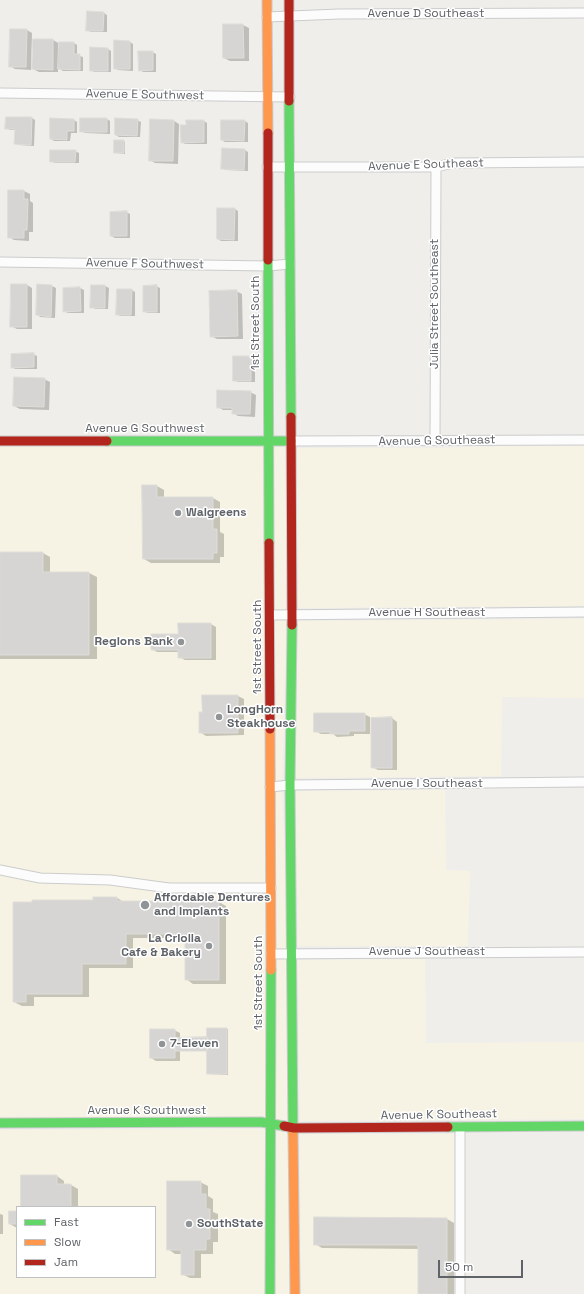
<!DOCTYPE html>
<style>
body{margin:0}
#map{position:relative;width:584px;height:1294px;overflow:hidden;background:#efeeea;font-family:"Space Grotesk",sans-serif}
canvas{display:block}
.legend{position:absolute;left:16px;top:1206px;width:140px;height:72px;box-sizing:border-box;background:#fff;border:1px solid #bfc1c3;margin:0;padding:5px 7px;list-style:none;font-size:12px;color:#5f6368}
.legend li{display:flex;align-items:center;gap:8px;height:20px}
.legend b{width:20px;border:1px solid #bfc1c3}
.scale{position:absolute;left:438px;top:1260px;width:85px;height:18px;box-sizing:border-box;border:2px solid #5f6368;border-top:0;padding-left:5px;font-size:12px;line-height:14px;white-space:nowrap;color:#5f6368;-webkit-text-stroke:3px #fff;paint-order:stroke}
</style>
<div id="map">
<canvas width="584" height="1294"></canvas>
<ul class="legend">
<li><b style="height:5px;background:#63d668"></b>Fast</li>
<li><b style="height:5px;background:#ff974d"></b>Slow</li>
<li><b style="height:5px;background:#b3261e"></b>Jam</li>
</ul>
<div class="scale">50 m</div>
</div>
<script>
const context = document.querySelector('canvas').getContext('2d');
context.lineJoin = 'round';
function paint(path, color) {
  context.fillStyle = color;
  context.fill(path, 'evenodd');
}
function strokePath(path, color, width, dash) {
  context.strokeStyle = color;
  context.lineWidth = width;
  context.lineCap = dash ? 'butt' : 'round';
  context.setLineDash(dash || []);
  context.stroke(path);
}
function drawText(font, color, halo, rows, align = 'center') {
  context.font = font + ' "Space Grotesk",sans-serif';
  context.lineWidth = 3;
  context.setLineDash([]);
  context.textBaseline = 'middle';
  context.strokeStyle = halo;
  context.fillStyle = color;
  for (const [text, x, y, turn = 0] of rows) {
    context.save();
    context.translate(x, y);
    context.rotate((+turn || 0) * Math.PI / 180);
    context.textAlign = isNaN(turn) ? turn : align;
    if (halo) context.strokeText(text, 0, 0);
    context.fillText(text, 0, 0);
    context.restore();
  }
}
const commercial = new Path2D(`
 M0,441H291L282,785L294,1128L0,1123Z
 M506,446H584V606L298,608L297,448H441Z
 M584,619V698L502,697L501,776L296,778L298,621Z
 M445,790L446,870L470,871L468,946H298L296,791Z
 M425,959L426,1043L584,1042V1119L300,1121L298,960Z
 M265,1129L264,1294H0V1130ZM17,1207H155V1277H17Z
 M277,1131L289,1133V1294H276Z
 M300,1134H454V1294H301Z`);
const shadow = new Path2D(`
 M104,13L107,15V32H91L87,30Z
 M224,25H243L249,28V61H230L224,58Z
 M27,30L32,33L31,70L15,69L10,66Z
 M53,40L60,44V43H74L77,45V55L83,57V71H63L58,68V72H39L33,69Z
 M130,42L133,44V71L118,70L115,68Z
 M108,49L111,51V72H94L91,70Z
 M152,52L156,54V72H143L140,70Z
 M32,118L35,120L34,146L19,145L15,143L16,130H10L6,128Z
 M51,119L74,120L77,122V133H71L70,141H54L51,139Z
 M107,119L110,121V134L85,133L81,131Z
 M137,120L141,122L140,137H119L116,135Z
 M174,121L179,124L178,164L155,163L150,160Z
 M204,121L207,123V144H185L182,142L187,126Z
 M245,121L248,123V142H225L222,140Z
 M124,141L125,142V154L115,153Z
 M245,150L248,152V171L226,170L222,168Z
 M75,151L79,153V163H55L51,161Z
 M9,191H24L30,194V201L33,203V232H29V241L14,240L9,237Z
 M235,209L238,211V241H221L218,239Z
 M126,212L130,214V238H115L111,236Z
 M27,285L32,288V329H17L11,326Z
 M38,285L52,286L56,288L55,318L40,317L37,314Z
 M92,286H105L109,288L108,309H95L92,307Z
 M156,286L160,288V313H148L144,311Z
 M80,288L84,290V313H68L64,311V289Z
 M132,290L135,292V316H120L117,314Z
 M236,291L242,294L243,339H217L211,336Z
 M33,354L37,356V369H15L12,367Z
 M234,357H251L255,359V382H238L234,380Z
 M44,379L50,382L49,410L20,409L14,406Z
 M250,392L256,395L255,417L238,416L233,413V410H223L218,407Z
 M157,486L164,490V498H213L220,502V532L224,534V557H220V563H151L144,559Z
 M0,553H43L50,557V573H89L97,577V659H0Z
 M211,624L216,627V660H185L179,657V652H157L152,649L179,635Z
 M203,696H238L244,699V735L206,736L200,732L203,713Z
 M364,714L370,717V734H354V736L337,737L333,734H321L315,731Z
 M392,718L397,722V770H378L372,767Z
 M117,898L124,902H219L226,906V984H193L186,979V938H133V968H89V997H34V1006H22L14,1002L94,901Z
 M226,1029H228V1075L208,1074V1051H180V1061H156L151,1058L174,1030L180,1033V1039L208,1038Z
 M57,1176L64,1181V1185H71L78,1189V1207H22Z
 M200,1182L208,1186V1196L213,1199V1212L218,1214V1242H213V1254H201V1278H190L182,1274V1254H175L168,1249Z
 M17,1212V1228L10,1224Z
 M0,1214L3,1215V1234H0Z
 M447,1219L454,1223V1294H419V1249L322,1248L315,1244Z`);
const building = new Path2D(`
 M87,11L104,12L103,31H86Z
 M223,24H243L244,58H223Z
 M10,29H27L26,67H9Z
 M33,39H53V70L32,69Z
 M114,40L130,41V69H114Z
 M59,42H74V54H80V70L58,69Z
 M90,47L108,48V71H90Z
 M138,51H153V70L139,71Z
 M6,117H32L31,145L14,144L15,129H5Z
 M50,118L74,119V131H67V140L50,139Z
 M80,118H107V132H80Z
 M115,118L138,119L137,136L115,135Z
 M150,119L174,120L173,161H149Z
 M186,120H204V142L181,143L180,125H186Z
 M221,120H245L244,141L221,140Z
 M114,140H124V153H114Z
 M222,148L245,149L244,170L221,169Z
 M50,150H76L75,162H50Z
 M8,190H24V199H28L27,230H24V238H8Z
 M217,208H235L234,240L217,239Z
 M127,211V236H110V212Z
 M11,284H27V327H10Z
 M37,284L52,285L51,317L36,315Z
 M91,285H105V308H90Z
 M157,285V312H143V286Z
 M80,287L81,311L63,312V288Z
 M117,289H132L131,315H116Z
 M237,290L238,336L210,337L209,291Z
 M34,353V367L11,368V354Z
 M233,356H251V381H233Z
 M14,377L45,378L44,407L13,406Z
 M217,390L251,391L250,414H232V408H217Z
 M142,485H157V497H213V529H217V553H213V559H143Z
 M0,552H43V572H89V655H0Z
 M178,623H211V658H178V650H151V634H178Z
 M202,695H238V733H199V712H202Z
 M314,713H365V731H349V734H330V732H314Z
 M392,717V768H371V718Z
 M93,897H117V901H219V980H185V934H126V964H82V994H26V1002H13V902H32V900H93Z
 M207,1028H227V1074H207Z
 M150,1029H175V1058H150Z
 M207,1037V1051H175V1038Z
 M21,1175H57V1184H71V1207H21Z
 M167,1181H201V1194H206V1209H210V1239H206V1250H194V1275H181V1250H167Z
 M9,1211H17V1224H9Z
 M314,1217L447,1218V1294H418V1245H314Z`);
const street = new Path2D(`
 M267,17L339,14L584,13
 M0,93L290,97
 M267,167H436L453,163L584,162
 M0,262L268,266L290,264
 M291,441L584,440
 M435,441L436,167
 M270,615L584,612
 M270,787L290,785L584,782
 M0,870L40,878L110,880L169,888H271
 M271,954L584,952
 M460,1294V1127`);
const fast = new Path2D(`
 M289,101L291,417
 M268,260L269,543
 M107,441H291
 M292,625L290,785L293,1133
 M0,1123L261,1122L284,1126
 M448,1127L584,1126
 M270,1294L271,970`);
const slow = new Path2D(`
 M267,0L268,133
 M270,729L271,970
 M293,1133L295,1294`);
const jam = new Path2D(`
 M289,0V101
 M268,133V260
 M291,417L292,625
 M0,441H107
 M269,543L270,729
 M284,1126L294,1128L448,1127`);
const markers = [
 [178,513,4,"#919496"],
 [181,642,4,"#919496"],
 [219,717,4,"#919496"],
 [145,905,5,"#919496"],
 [209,946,4,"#919496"],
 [162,1044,4,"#919496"],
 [189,1224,4,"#919496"]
];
const streetNames = [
 ["Avenue D Southeast",426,14],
 ["Avenue E Southwest",145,95,1],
 ["Avenue E Southeast",426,165,-2],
 ["Avenue F Southwest",145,264,1],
 ["Julia Street Southeast",435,304,-90],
 ["1st Street South",256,323,-90],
 ["Avenue G Southwest",145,429],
 ["Avenue G Southeast",437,441,-1],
 ["Avenue H Southeast",427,613],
 ["1st Street South",258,647,-90],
 ["Avenue I Southeast",427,784],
 ["Avenue J Southeast",427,952],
 ["1st Street South",259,983,-90],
 ["Avenue K Southwest",147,1111],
 ["Avenue K Southeast",439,1115,-1]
];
const poiNames = [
 ["Walgreens",186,513],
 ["Regions Bank",173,642,"right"],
 ["LongHorn",227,710],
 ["Steakhouse",227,724],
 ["Affordable Dentures",154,898],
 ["and Implants",154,912],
 ["La Criolla",201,939,"right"],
 ["Cafe & Bakery",201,953,"right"],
 ["7-Eleven",170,1044],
 ["SouthState",197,1224]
];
paint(commercial, '#f7f3e4');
paint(shadow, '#0003');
paint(building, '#d6d5d3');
strokePath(building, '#deddd9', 1);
strokePath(street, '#cbcccc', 11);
strokePath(fast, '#cacacb', 11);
strokePath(slow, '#cacacb', 11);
strokePath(jam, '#cacacb', 11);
strokePath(street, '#fdfcfc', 9);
strokePath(fast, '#63d668', 9);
strokePath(slow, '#ff974d', 9);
strokePath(jam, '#b3261e', 9);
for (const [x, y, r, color] of markers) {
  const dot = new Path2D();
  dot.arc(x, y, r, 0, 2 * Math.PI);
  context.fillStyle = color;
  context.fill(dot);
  strokePath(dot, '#fff', 1.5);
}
drawText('12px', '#5f6368', '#fff', streetNames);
drawText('bold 12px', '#5f6368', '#fff', poiNames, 'left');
</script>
